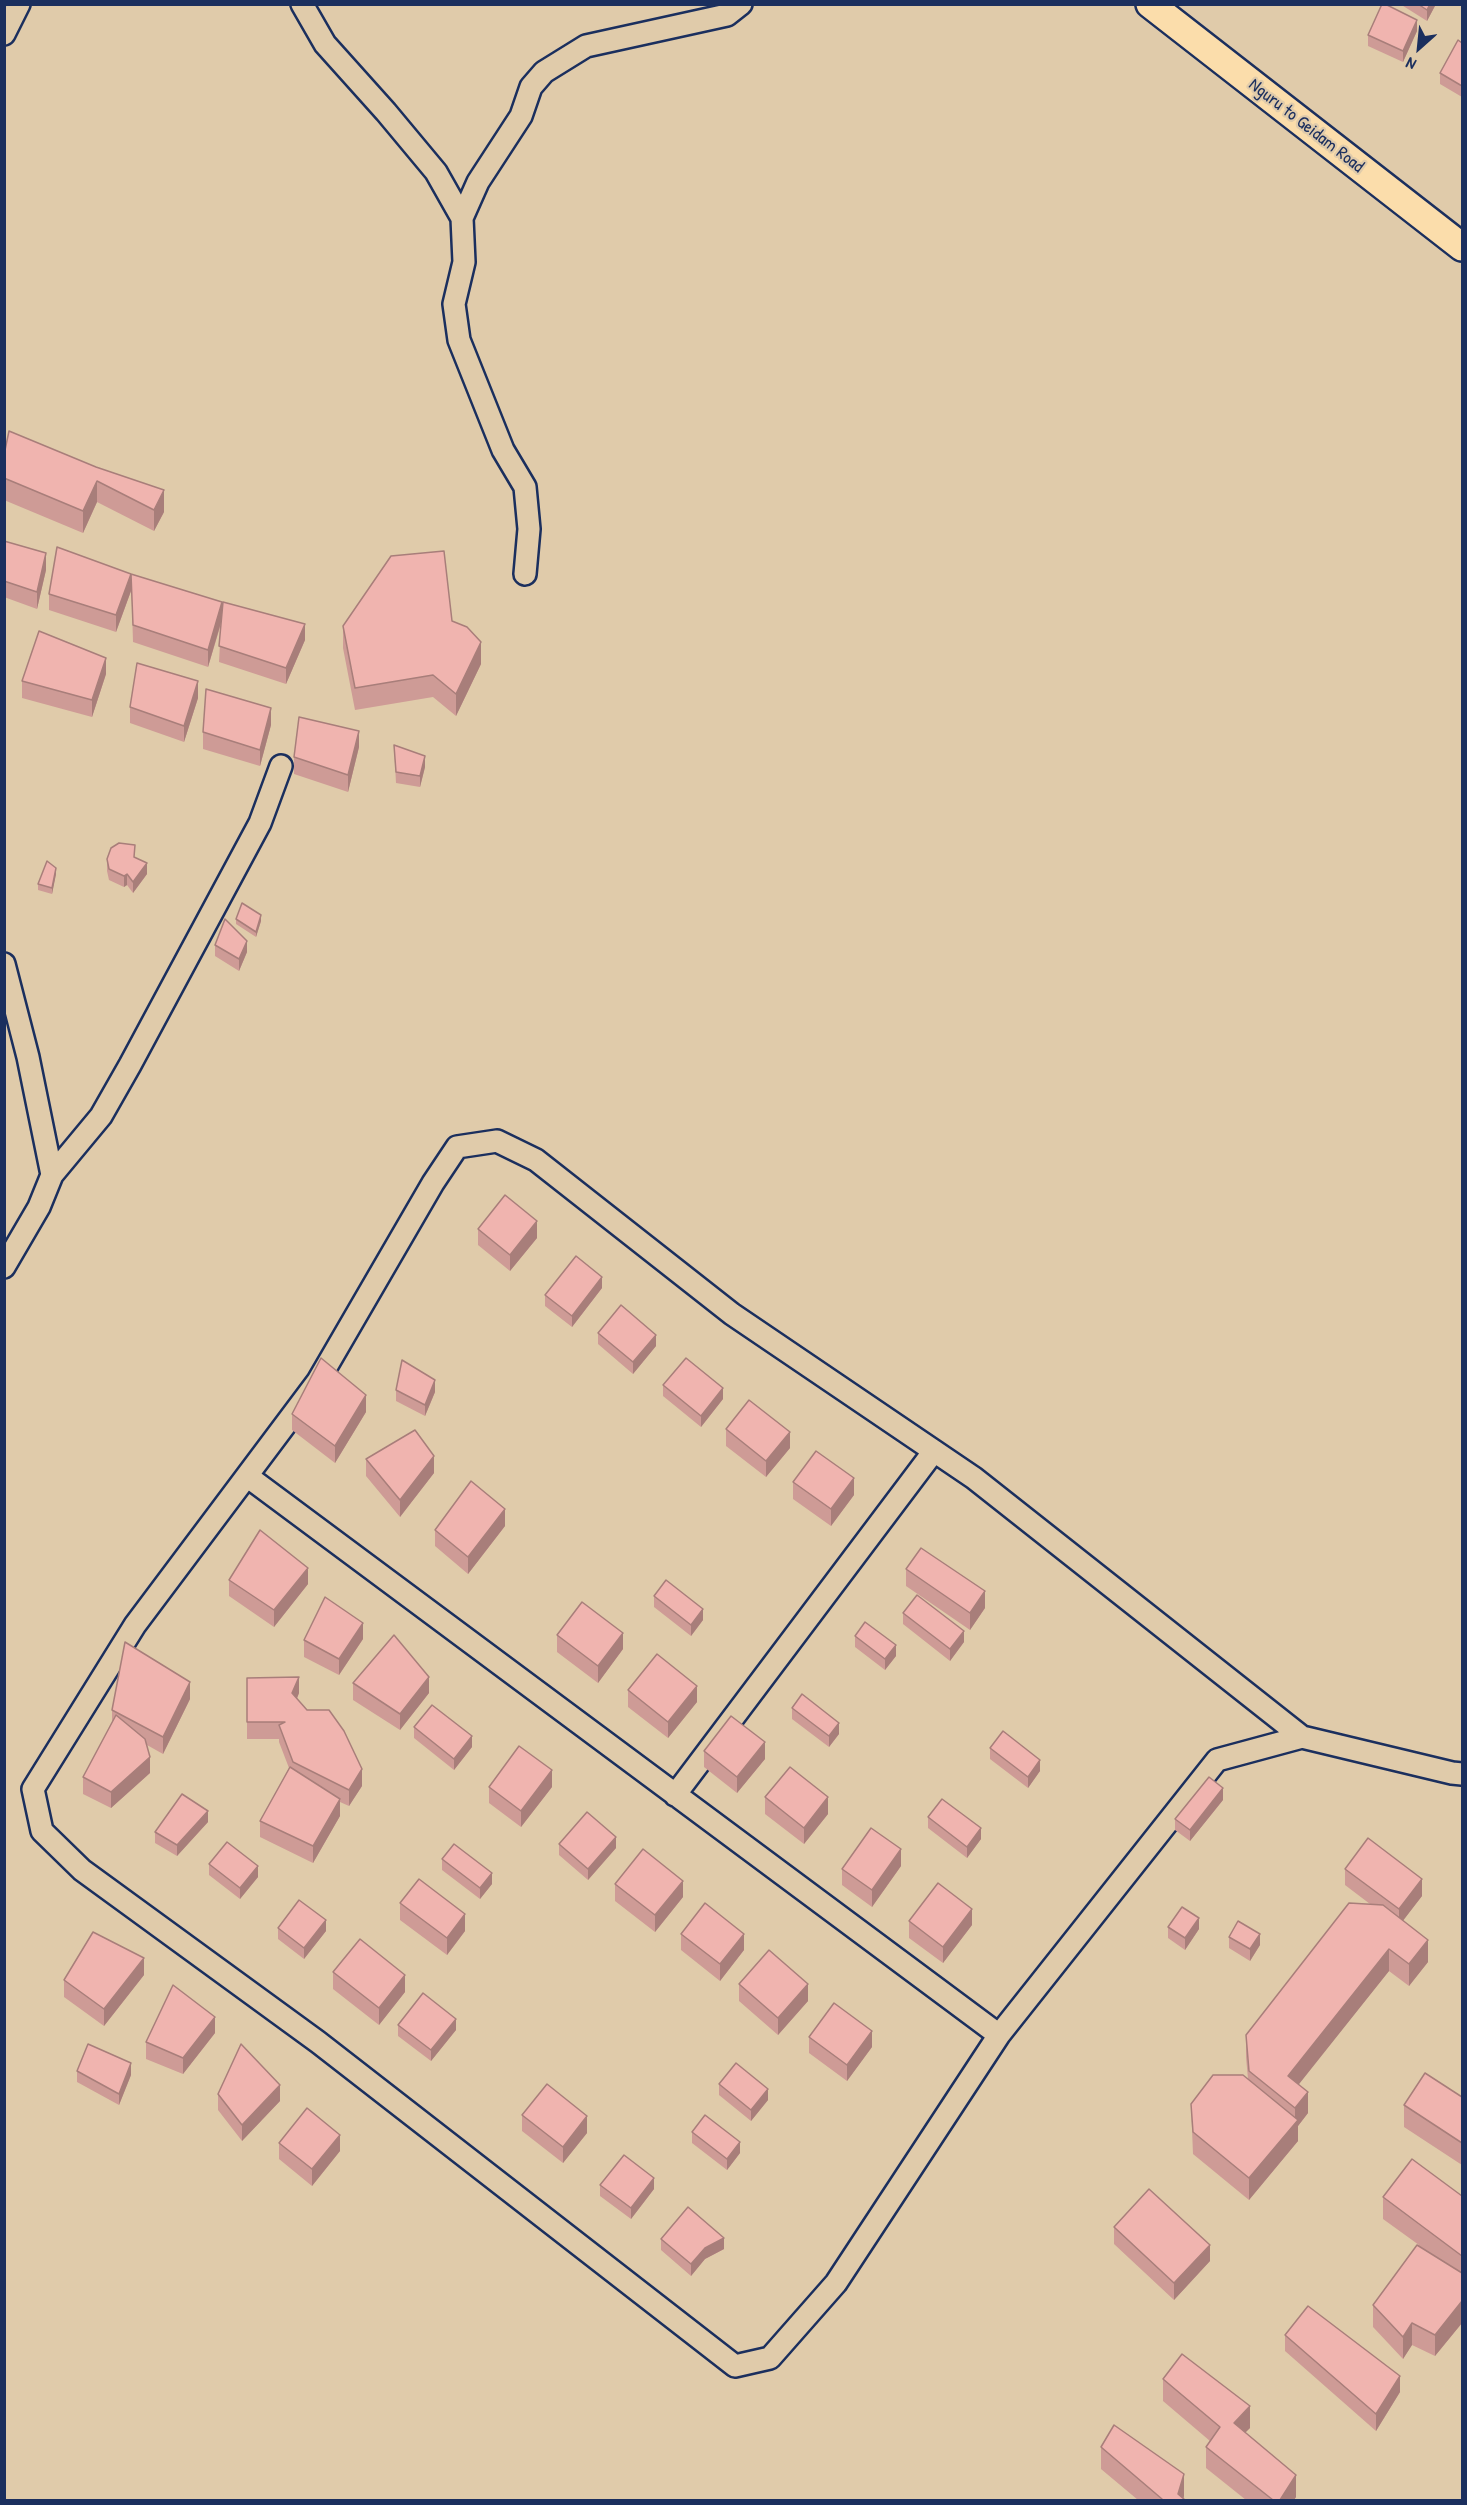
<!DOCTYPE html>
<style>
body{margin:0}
#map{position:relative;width:1467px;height:2505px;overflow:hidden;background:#e0cbaa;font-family:"Patrick Hand",sans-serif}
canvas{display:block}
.frame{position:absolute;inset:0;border:6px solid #1b2f5e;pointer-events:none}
.north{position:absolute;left:1389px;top:18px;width:60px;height:60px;-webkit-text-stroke:4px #e0cbaa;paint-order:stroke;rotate:207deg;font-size:16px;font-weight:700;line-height:24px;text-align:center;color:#1b2f5e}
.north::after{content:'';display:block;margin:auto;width:21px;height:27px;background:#1b2f5e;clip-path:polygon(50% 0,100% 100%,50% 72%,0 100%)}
</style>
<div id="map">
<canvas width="1467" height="2505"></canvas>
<div class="frame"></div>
<div class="north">N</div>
</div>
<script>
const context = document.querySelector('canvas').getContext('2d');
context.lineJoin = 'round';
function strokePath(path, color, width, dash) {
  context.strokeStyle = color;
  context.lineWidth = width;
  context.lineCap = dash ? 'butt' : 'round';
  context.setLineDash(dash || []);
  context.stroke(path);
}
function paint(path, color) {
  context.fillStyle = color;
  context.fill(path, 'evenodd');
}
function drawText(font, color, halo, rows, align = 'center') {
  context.font = font + ' "Patrick Hand",sans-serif';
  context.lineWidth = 4.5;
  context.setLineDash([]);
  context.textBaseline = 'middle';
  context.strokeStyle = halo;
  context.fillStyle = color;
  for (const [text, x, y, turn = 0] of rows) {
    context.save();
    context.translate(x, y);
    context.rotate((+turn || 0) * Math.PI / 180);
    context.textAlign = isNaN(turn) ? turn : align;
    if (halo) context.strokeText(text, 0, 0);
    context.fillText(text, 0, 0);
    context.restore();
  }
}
const minor = new Path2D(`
 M302,4L325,44L386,112L436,172L462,218
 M4,34L19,4
 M525,574L529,529L525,487L503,450L459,340L454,304L464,262L462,218L478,182L521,116L531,87L544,72L586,46L727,15L741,4
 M4,964L28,1057L52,1175
 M4,1267L39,1207L52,1175L101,1116L130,1065L260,823L281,766
 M247,1476L999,2035
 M1302,1737L1217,1760L999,2035L836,2283L770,2358L735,2366L318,2042L82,1870L42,1831L33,1789L135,1625L318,1381L433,1183L457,1147L497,1141L536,1160L732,1314L974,1478L1302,1737L1452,1773L1462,1774
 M675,1795L934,1451`);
const major = new Path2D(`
 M1150,4L1462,247`);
const wall = new Path2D(`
 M1400,4H1436L1427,21Z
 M1417,31L1403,62L1368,46V35Z
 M1462,43V97L1440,84V73Z
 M9,431L164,512L154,531L97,502L83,533L4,500V455Z
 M4,541L46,570L37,609L4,597Z
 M131,574L305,640L286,684L219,662L221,624L208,667L133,642Z
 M131,591L116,632L49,610V594Z
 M452,621L481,664L456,716L433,697L355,710L343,648V626Z
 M106,674L92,717L22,698V681Z
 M198,698L184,742L130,723V707Z
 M271,725L260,766L203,749V732Z
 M394,745L425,767L420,787L396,783Z
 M359,747L348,792L294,774V757Z
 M135,858L147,874L133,893L127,885L124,887L109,880L107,871V859Z
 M56,874L52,894L38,890V884Z
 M236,919L261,921L256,937L236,924Z
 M215,945L247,952L239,971L215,956Z
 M478,1229L537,1238L510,1271L478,1245Z
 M602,1288L572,1327L545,1306V1295Z
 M598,1333L656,1346L633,1374L598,1344Z
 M663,1385L723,1399L701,1427L663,1396Z
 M396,1390L435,1392L425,1416L396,1401Z
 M366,1412L335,1463L292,1430V1414Z
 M726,1429L790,1448L766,1477L726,1446Z
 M366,1459L434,1473L400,1517L366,1476Z
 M793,1482L854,1495L831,1526L793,1499Z
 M505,1526L468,1574L435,1546V1530Z
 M906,1569L985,1608L970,1630L906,1586Z
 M229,1580L308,1584L274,1627L229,1596Z
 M654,1596L703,1620L691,1636L654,1607Z
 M903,1613L964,1642L950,1661L903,1624Z
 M557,1635L623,1649L598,1683L557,1652Z
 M855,1636L896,1656L885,1670L855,1647Z
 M363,1639L339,1675L304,1657V1640Z
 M247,1678L299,1693L297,1699L362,1786L349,1806L340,1802V1816L313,1863L260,1837V1821L289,1768L279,1742V1739H247Z
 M353,1683L429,1693L400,1730L353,1700Z
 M628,1690L697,1702L668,1738L628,1707Z
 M190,1699L163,1754L147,1745L150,1773L111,1808L83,1794V1777L112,1723V1710Z
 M792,1708L839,1734L829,1747L792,1719Z
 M414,1727L472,1747L454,1770L414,1738Z
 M990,1748L1040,1771L1028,1788L990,1759Z
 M704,1751L765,1759L737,1793L704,1767Z
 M489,1787H552L521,1827L489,1803Z
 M765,1797L828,1814L804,1844L765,1814Z
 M1223,1800L1190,1841L1175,1830V1819Z
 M928,1817L981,1839L967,1858L928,1828Z
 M208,1822L177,1856L155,1843V1832Z
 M559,1844L616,1848L588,1880L559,1855Z
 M442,1859L492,1884L480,1899L442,1870Z
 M209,1864L258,1877L240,1899L209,1875Z
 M901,1866L872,1907L842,1885V1869Z
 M1345,1869L1422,1896L1403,1920L1428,1962L1409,1986L1389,1971L1298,2084L1308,2113L1298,2126V2141L1249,2200L1193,2154L1191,2104L1248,2079L1246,2057V2035L1370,1904L1345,1885Z
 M615,1884L683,1897L655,1932L615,1901Z
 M400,1903L465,1931L447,1955L400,1920Z
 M909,1921L972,1925L943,1963L909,1938Z
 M1168,1927L1199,1929L1185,1950L1168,1938Z
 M278,1928L326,1931L304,1959L278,1939Z
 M681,1934L744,1950L720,1981L681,1950Z
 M1229,1937L1260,1945L1250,1961L1229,1948Z
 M333,1972L405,1992L379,2025L333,1989Z
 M144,1975L104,2026L64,1997V1980Z
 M739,1984L808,2001L778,2035L739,2001Z
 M398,2025L456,2030L431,2061L398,2036Z
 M215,2033L183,2074L146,2059V2042Z
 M809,2037L872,2047L847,2081L809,2053Z
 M77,2071L131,2075L119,2105L77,2082Z
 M719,2084L768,2100L751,2121L719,2095Z
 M218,2094L280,2101L242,2141L218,2110Z
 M1462,2097V2165L1404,2127V2105Z
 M522,2115L587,2133L563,2163L522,2131Z
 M692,2132L740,2153L727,2170L692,2143Z
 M279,2143L340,2151L312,2186L279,2159Z
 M600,2185L654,2189L631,2219L600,2196Z
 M1462,2196V2323L1435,2356L1412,2345L1403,2359L1373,2327V2305L1419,2245L1383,2219V2197Z
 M1114,2227L1210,2261L1174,2300L1114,2244Z
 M661,2239L724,2249L705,2259L691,2276L661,2250Z
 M1285,2335L1400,2392L1376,2431L1285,2351Z
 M1163,2379L1250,2428L1245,2432L1296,2497L1294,2500H1246L1206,2468V2447L1210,2441L1163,2401Z
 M1101,2447L1184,2496L1183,2499L1185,2500H1138L1101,2469Z`);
const shadedWall = new Path2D(`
 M1430,4H1436L1427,21V10Z
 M1417,20V31L1403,62V51Z
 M97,481V502L83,533V511Z
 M164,490V512L154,531V510Z
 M46,553V570L37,609V592Z
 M131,574V591L116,632V615Z
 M222,602V619L208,667V650Z
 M305,624V640L286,684V668Z
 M481,642V664L456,716V694Z
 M106,658V674L92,717V700Z
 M198,681V698L184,742V726Z
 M271,708V725L260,766V750Z
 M359,731V747L348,792V775Z
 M425,756V767L420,787V776Z
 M147,863V874L133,893V882Z
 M56,868V874L52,894V888Z
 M127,874V885L124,887V876Z
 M261,915V921L256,937V932Z
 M247,941V952L239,971V959Z
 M537,1221V1238L510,1271V1255Z
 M602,1277V1288L572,1327V1316Z
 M656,1335V1346L633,1374V1362Z
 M435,1380V1392L425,1416V1405Z
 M723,1388V1399L701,1427V1416Z
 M366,1395V1412L335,1463V1446Z
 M790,1432V1448L766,1477V1461Z
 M434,1456V1473L400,1517V1500Z
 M854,1478V1495L831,1526V1509Z
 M505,1509V1526L468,1574V1557Z
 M308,1568V1584L274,1627V1610Z
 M985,1591V1608L970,1630V1613Z
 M703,1609V1620L691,1636V1625Z
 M363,1623V1639L339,1675V1659Z
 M964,1631V1642L950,1661V1649Z
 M623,1633V1649L598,1683V1666Z
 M896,1645V1656L885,1670V1659Z
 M299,1677V1693L292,1710V1693Z
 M429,1677V1693L400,1730V1714Z
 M190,1682V1699L163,1754V1737Z
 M697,1686V1702L668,1738V1722Z
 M839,1723V1734L829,1747V1736Z
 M472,1736V1747L454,1770V1759Z
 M765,1742V1759L737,1793V1777Z
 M150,1757V1773L111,1808V1792Z
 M1040,1760V1771L1028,1788V1777Z
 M362,1769V1786L349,1806V1790Z
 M552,1770V1787L521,1827V1811Z
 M1223,1788V1800L1190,1841V1830Z
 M828,1797V1814L804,1844V1828Z
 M340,1799V1816L313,1863V1846Z
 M208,1811V1822L177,1856V1845Z
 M981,1828V1839L967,1858V1847Z
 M616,1837V1848L588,1880V1869Z
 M901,1849V1866L872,1907V1890Z
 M258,1866V1877L240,1899V1888Z
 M492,1873V1884L480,1899V1888Z
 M1422,1879V1896L1399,1926V1909Z
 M683,1881V1897L655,1932V1915Z
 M972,1909V1925L943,1963V1947Z
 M465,1914V1931L447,1955V1938Z
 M1199,1918V1929L1185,1950V1938Z
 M326,1920V1931L304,1959V1948Z
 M744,1934V1950L720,1981V1964Z
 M1260,1934V1945L1250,1961V1949Z
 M1428,1940V1962L1409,1986V1964Z
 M1389,1949V1971L1288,2098V2076Z
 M144,1958V1975L104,2026V2009Z
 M405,1975V1992L379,2025V2008Z
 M808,1984V2001L778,2035V2018Z
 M215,2017V2033L183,2074V2058Z
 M456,2019V2030L431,2061V2050Z
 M872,2031V2047L847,2081V2065Z
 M131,2063V2075L119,2105V2094Z
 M280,2085V2101L242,2141V2125Z
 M768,2089V2100L751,2121V2110Z
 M1308,2092V2113L1298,2126V2141L1249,2200V2178L1295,2123V2108Z
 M587,2116V2133L563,2163V2147Z
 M340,2135V2151L312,2186V2169Z
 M740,2142V2153L727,2170V2159Z
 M654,2178V2189L631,2219V2208Z
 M724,2238V2249L705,2259L691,2276V2264L705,2248Z
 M1210,2245V2261L1174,2300V2283Z
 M1462,2301V2323L1435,2356V2335Z
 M1412,2323V2345L1403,2359V2337Z
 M1400,2376V2392L1376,2431V2414Z
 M1250,2406V2428L1234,2444V2423Z
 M1184,2474V2496L1183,2500L1178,2494Z
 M1296,2475V2497L1294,2500H1280Z`);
const building = new Path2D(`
 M1382,4H1385L1417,20L1403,51L1368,35Z
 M1418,4H1430L1427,10Z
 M1458,40L1462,43V86L1440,73Z
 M9,431L96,467L164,490L154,510L97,481L83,511L4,478V455Z
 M4,541L46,553L37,592L4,581Z
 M57,547L131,574L116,615L49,594Z
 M444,551L452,621L467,627L481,642L456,694L433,675L355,688L343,626L391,556Z
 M131,574L222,602L208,650L133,625Z
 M223,602L305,624L286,668L219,646Z
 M39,631L106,658L92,700L22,681Z
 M137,663L198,681L184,726L130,707Z
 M206,689L271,708L260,750L203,732Z
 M299,717L359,731L348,775L294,757Z
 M394,745L425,756L420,776L396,772Z
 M119,843L135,845L134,857L147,863L133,882L127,874L124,876L109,869L107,859L111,848Z
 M47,861L56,868L52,888L38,884Z
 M242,903L261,915L256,932L236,919Z
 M225,919L247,941L239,959L215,945Z
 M505,1195L537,1221L510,1255L478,1229Z
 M576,1256L602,1277L572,1316L545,1295Z
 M621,1305L656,1335L633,1362L598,1333Z
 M321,1358L366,1395L335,1446L292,1414Z
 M686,1358L723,1388L701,1416L663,1385Z
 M402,1360L435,1380L425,1405L396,1390Z
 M749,1400L790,1432L766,1461L726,1429Z
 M415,1430L434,1456L400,1500L366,1459Z
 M816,1451L854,1478L831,1509L793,1482Z
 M471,1481L505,1509L468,1557L435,1530Z
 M260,1530L308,1568L274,1610L229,1580Z
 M921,1548L985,1591L970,1613L906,1569Z
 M666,1580L703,1609L691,1625L654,1596Z
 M917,1595L964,1631L950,1649L903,1613Z
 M325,1597L363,1623L339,1659L304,1640Z
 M582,1602L623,1633L598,1666L557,1635Z
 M865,1622L896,1645L885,1659L855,1636Z
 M394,1635L429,1677L400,1714L353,1683Z
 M125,1642L190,1682L163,1737L112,1710Z
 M657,1654L697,1686L668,1722L628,1690Z
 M299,1677L292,1693L307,1710H329L344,1731L362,1769L349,1790L293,1762L279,1725L285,1722H247V1678Z
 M802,1694L839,1723L829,1736L792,1708Z
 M432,1705L472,1736L454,1759L414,1727Z
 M116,1715L145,1739L150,1757L111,1792L83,1777Z
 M731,1716L765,1742L737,1777L704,1751Z
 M1003,1731L1040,1760L1028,1777L990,1748Z
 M519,1746L552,1770L521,1811L489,1787Z
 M290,1767L340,1799L313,1846L260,1821Z
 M790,1767L828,1797L804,1828L765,1797Z
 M1209,1777L1223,1788L1190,1830L1175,1819Z
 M182,1794L208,1811L177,1845L155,1832Z
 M942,1799L981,1828L967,1847L928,1817Z
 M587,1812L616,1837L588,1869L559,1844Z
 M871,1828L901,1849L872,1890L842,1869Z
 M1368,1838L1422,1879L1399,1909L1345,1869Z
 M227,1842L258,1866L240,1888L209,1864Z
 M454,1844L492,1873L480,1888L442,1859Z
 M643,1849L683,1881L655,1915L615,1884Z
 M419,1879L465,1914L447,1938L400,1903Z
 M938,1883L972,1909L943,1947L909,1921Z
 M299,1900L326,1920L304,1948L278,1928Z
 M705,1903L744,1934L720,1964L681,1934Z
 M1349,1903L1383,1905L1428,1940L1409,1964L1389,1949L1288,2076L1308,2092L1295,2108L1249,2071L1246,2035Z
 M1182,1907L1199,1918L1185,1938L1168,1927Z
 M1238,1921L1260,1934L1250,1949L1229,1937Z
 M93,1932L144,1958L104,2009L64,1980Z
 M360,1939L405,1975L379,2008L333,1972Z
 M769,1950L808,1984L778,2018L739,1984Z
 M173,1985L215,2017L183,2058L146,2042Z
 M423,1993L456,2019L431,2050L398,2025Z
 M834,2003L872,2031L847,2065L809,2037Z
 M88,2044L131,2063L119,2094L77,2071Z
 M241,2044L280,2085L242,2125L218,2094Z
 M736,2063L768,2089L751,2110L719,2084Z
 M1425,2073L1462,2097V2143L1404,2105Z
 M1213,2075H1243L1298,2120L1249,2178L1193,2132L1191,2104Z
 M547,2084L587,2116L563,2147L522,2115Z
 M307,2108L340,2135L312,2169L279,2143Z
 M705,2115L740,2142L727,2159L692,2132Z
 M624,2155L654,2178L631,2208L600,2185Z
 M1412,2159L1462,2196V2256L1383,2197Z
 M1149,2189L1210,2245L1174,2283L1114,2227Z
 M688,2207L724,2238L705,2248L691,2264L661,2239Z
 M1417,2245L1462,2273V2301L1435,2335L1412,2323L1403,2337L1373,2305Z
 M1308,2306L1400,2376L1376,2414L1285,2335Z
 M1182,2354L1250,2406L1234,2423L1296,2475L1280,2500H1273L1206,2447L1220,2427L1163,2379Z
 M1114,2425L1184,2474L1178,2494L1185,2500H1161L1162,2499L1101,2447Z`);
const streetNames = [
 ["Nguru to Geidam Road",1306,126,38]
];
strokePath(minor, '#1b2f5e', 26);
strokePath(major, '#1b2f5e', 32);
strokePath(minor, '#e0cbaa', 21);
strokePath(major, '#fbddab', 27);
paint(wall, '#ce9b96');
paint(shadedWall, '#a87e7a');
paint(building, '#f0b4af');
strokePath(building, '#a87e7a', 1.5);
drawText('18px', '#1b2f5e', '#e0cbaa', streetNames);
</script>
